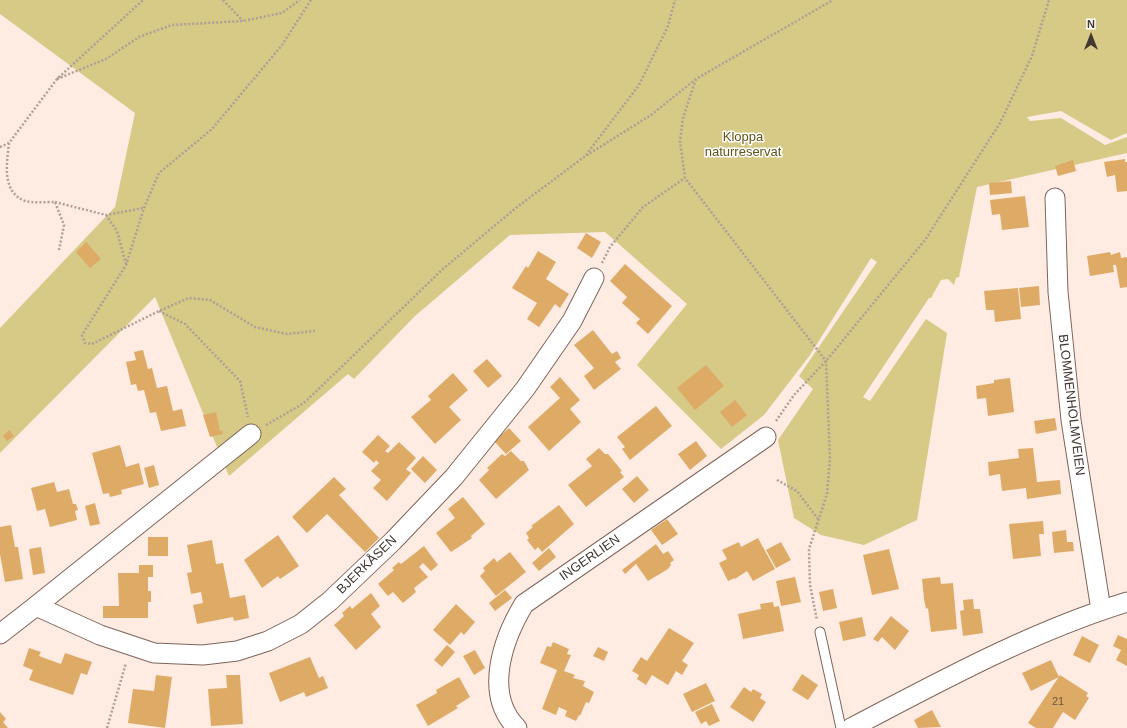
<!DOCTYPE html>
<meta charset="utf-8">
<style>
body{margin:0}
#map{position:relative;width:1127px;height:728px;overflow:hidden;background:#feece3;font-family:Arial,sans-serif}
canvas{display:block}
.north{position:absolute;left:1071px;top:16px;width:40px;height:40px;-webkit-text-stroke:3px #fff;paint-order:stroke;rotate:0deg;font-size:11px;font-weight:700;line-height:16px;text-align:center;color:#423731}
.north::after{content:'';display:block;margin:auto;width:14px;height:18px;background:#423731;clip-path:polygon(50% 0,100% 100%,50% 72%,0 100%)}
</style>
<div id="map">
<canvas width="1127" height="728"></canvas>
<div class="north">N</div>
</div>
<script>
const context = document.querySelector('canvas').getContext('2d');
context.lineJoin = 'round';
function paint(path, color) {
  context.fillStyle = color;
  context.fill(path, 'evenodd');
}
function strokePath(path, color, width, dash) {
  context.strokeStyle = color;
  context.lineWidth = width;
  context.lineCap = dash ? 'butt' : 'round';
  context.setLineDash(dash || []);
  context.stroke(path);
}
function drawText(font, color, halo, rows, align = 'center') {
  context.font = font + ' Arial,sans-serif';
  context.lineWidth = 3;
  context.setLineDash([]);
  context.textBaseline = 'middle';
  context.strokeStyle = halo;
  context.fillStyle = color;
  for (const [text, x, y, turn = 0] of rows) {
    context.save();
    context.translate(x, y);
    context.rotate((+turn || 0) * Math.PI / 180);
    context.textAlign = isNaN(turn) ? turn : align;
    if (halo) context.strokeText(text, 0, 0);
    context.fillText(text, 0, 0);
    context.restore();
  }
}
const green = new Path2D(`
 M0,0H1127V133L1111,140L1061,111L1027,117L1030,121L1061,118L1105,145L1127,137V153L977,187L959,277L956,278L954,285L948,279L941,280L931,298H929L863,397L870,401L926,319L947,333L917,520L864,545L821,535L794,518L778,440L813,389L799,376L877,262L871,258L810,355L764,415L721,449L637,365L687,304L605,232L510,235L415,316L354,379L348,374L229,476L155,297L0,453V328L115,207L135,113L0,14Z`);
const building = new Path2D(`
 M1125,159V162H1127V191L1117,192L1115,175L1107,177L1104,162Z
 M1073,160L1076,171L1058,176L1055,166Z
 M1011,181L1012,193L990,195L989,183Z
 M1025,196L1029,227L1002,230L1000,214L992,215L990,200Z
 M586,233L601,242L592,258L577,248Z
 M86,242L101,259L90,268L76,252Z
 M538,251L556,262L546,279L569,294L560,308L555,304L539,327L527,319L537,303L512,288L526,266L528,268Z
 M1110,252L1111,255L1120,252L1121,258L1127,257V287L1120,288L1116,265H1113L1114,272L1090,276L1087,256Z
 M625,264L672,306L648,334L636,323L640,319L622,303L627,297L610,281Z
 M1039,286L1040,305L1021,307L1019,288Z
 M1018,288L1021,319L995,322L994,310H986L984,291Z
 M593,330L612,354L617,351L621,358L615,362L621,369L594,390L584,376L594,368L574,345Z
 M143,350L148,369L152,368L157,388L167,386L173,411L182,409L186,426L161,431L156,412L150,413L144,390L138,391L136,384L131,385L126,362L136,360L134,352Z
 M487,359L502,376L488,388L473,371Z
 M706,365L724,386L695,410L677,388Z
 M453,373L468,390L449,407L461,420L435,444L411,417L431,400L428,396Z
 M560,377L580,400L570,409L581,422L549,451L528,427L560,398L550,387Z
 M1010,378L1014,412L988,416L986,398L977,399L976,386L994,383V380Z
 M735,400L747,415L732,427L720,412Z
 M656,406L672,426L630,460L622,449L625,447L617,437Z
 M216,412L220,431L222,430L223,434L210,437L203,415Z
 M1055,418L1057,430L1036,434L1034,421Z
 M509,428L521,441L506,454L494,441Z
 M9,430L14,436L7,441L3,436Z
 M378,435L390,446L385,451L388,453L399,442L416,458L406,469L411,473L387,501L373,488L381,480L371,471L379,463L376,460L374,463L362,452Z
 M696,441L707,456L690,470L678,454Z
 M120,445L126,467L139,463L144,484L121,490L122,494L110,497L109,493L103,494L92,453Z
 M599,448L605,454H608L622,471L620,472L624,477L586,507L568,485L592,466L586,459Z
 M1033,448L1037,482L1060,480L1061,494L1027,499L1026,488L1002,491L1000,474L989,476L988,462L1019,458L1018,449Z
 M511,451L521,461H524L529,470L496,499L479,480L489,470L487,468L502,454L505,456Z
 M423,456L437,470L425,483L411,469Z
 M154,465L159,485L149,488L144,468Z
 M637,476L649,490L634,503L622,489Z
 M334,477L346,489L339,495L379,538L365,552L327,514L307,533L292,517Z
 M54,482L57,492L69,489L73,504H76L78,510L75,511L77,520L50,527L45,509L37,511L31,488Z
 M463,497L485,524L471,536L472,538L451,552L436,533L455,518L448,509Z
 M95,503L100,524L90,526L85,506Z
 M559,505L574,524L542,552L538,547L535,550L527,540L529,538L526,533L533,527L531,526Z
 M667,519L678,534L662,545L651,530Z
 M1043,521L1044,534H1039L1041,556L1013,559L1009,524Z
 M11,525L15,547H18L23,579L5,582L0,554V527Z
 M1066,530L1067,542H1073L1074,551L1054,553L1052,532Z
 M278,535L299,566L280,579L278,576L262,588L244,560Z
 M148,537H168V556H148Z
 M758,538L775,569L753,581L747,571L735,579V578L728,581L719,563L727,559L722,550L739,542L741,547Z
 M212,540L216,564L223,563L230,598L245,595L249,618L234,621L233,617L197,624L193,605L203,603L201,592L191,594L187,573L192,572L187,545Z
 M781,542L791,560L776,568L766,550Z
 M656,544L663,554L668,551L674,560L670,563L671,565L668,569L648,581L636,564L625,574L622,570Z
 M424,546L438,565L431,571L423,563L419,567L428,577L414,588L416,592L403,603L393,592L388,596L378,584L394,570L392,568L399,562L401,564Z
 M41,547L45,573L33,575L29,549Z
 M549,548L556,557L539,571L532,563Z
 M889,549L899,589L872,595L863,555Z
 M510,552L526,572L496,596L480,576L485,571L483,568L494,558L497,562Z
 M139,565H153V577H148V591H151V602H148V618H103V606H119L118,573H139Z
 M795,577L801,602L781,606L776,581Z
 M940,577L941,584L953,583L957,629L931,632L928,608L926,609L924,599L922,579Z
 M833,589L837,608L823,611L819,592Z
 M505,590L512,598L495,611L489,603Z
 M371,593L380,606L371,614L381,627L356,650L334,625L344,616L342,613L350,606L352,609Z
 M973,599L974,609H980L983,633L963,636L960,611L964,610L963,600Z
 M773,602L774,607L779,606L784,631L743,639L738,614L761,609L760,604Z
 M456,604L475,622L464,635L461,632L450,645L433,630Z
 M891,616L909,631L895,650L882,637L878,642L873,639Z
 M862,617L866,636L843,641L839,622Z
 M669,628L694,643L682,661L688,665L682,675L676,671L668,685L652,675L646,685L637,679L639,675L632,671L641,657L647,661Z
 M1118,635L1127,639V666L1116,660L1121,650L1113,646Z
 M1082,636L1099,645L1090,663L1073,655Z
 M553,642L569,649L567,654L571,655L564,671L575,675L573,678L585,681L583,686L594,692L589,703L586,702L580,716L579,715L576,721L565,716L567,711L559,707L556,715L542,709L557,670L540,663L547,646L551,647Z
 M447,645L455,652L442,667L434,660Z
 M598,647L608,652L604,661L593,656Z
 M29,648L41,652L39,656L61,664L65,653L92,662L87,675L81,673L73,695L29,680L33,670L23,666Z
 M475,650L485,668L474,675L463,656Z
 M310,657L319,678L323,676L328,688L306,697L304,692L280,702L269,673Z
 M1051,660L1059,677L1031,691L1022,673Z
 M802,674L818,685L808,700L792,690Z
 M156,675L172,677L165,728L128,723L133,689L154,691Z
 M226,675H240L243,724L211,726L208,689L227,688Z
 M1060,675L1088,693L1086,696L1089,698L1075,720L1063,712L1053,728H1036L1028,723Z
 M459,677L470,697L456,706L458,708L428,726L416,705L437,693L436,690Z
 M706,683L715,701L692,712L683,694Z
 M744,687L751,692L753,689L762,694L760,698L766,702L753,722L730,707Z
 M712,704L720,721L709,726L706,721L701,724L695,712Z
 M932,710L941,727L918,728L914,720Z
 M0,712L6,719L3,722L8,728H0Z`);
const path = new Path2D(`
 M223,0L243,21
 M311,0L282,45L212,129L159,173L144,208L126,265L82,335L85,343L92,344L159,311L189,298L210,300L255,327L287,334L315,331
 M57,79L106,59L139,37L172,25L243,21L282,13L300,0
 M696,79L683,118L680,141L685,178L826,361L830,458L827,494L809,549L810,585L817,620
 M9,143C7,162 1,192 25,201C31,203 47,202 55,202L64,225L59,250
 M0,147L9,143L57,79L143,0
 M586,155L639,85L668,26L675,0
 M55,202L106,215L144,208
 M106,215L117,231L126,264
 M602,263L610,247L643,207L685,178
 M159,311L185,324L240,381L248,417
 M776,421L794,395L826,361L925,240L1000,123L1032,56L1049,0
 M266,425L304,403L444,268L517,207L584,157L651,115L696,79L833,0
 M777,480L797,491L818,519
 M107,728L126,663`);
const service = new Path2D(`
 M820,632L841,728`);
const minor = new Path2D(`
 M1055,198L1058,292L1071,420L1101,610
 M36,606L251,434
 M0,634L36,606L100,635L154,653L203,655L237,651L268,641L301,624L330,601L393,541L454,477L525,389L572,321L594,278
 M517,728C483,694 503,639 524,604L766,437
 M851,728C941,681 1030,632 1127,602`);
const numberNames = [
 ["21",1058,702]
];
const parkNames = [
 ["Kloppa",743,137],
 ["naturreservat",743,152]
];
const streetNames = [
 ["BLOMMENHOLMVEIEN",1071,405,83],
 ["INGERLIEN",590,558,-35],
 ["BJERKÅSEN",367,565,-44]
];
paint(green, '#d7c986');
paint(building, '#deab67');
strokePath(service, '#7f6559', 11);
strokePath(minor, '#7f6559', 21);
strokePath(path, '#ae9f97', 2.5, [2, 2]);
strokePath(service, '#fff', 9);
strokePath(minor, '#fff', 19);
drawText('11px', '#69543e', null, numberNames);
drawText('13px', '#605416', '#fff', parkNames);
drawText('13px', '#423731', '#fff', streetNames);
</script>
